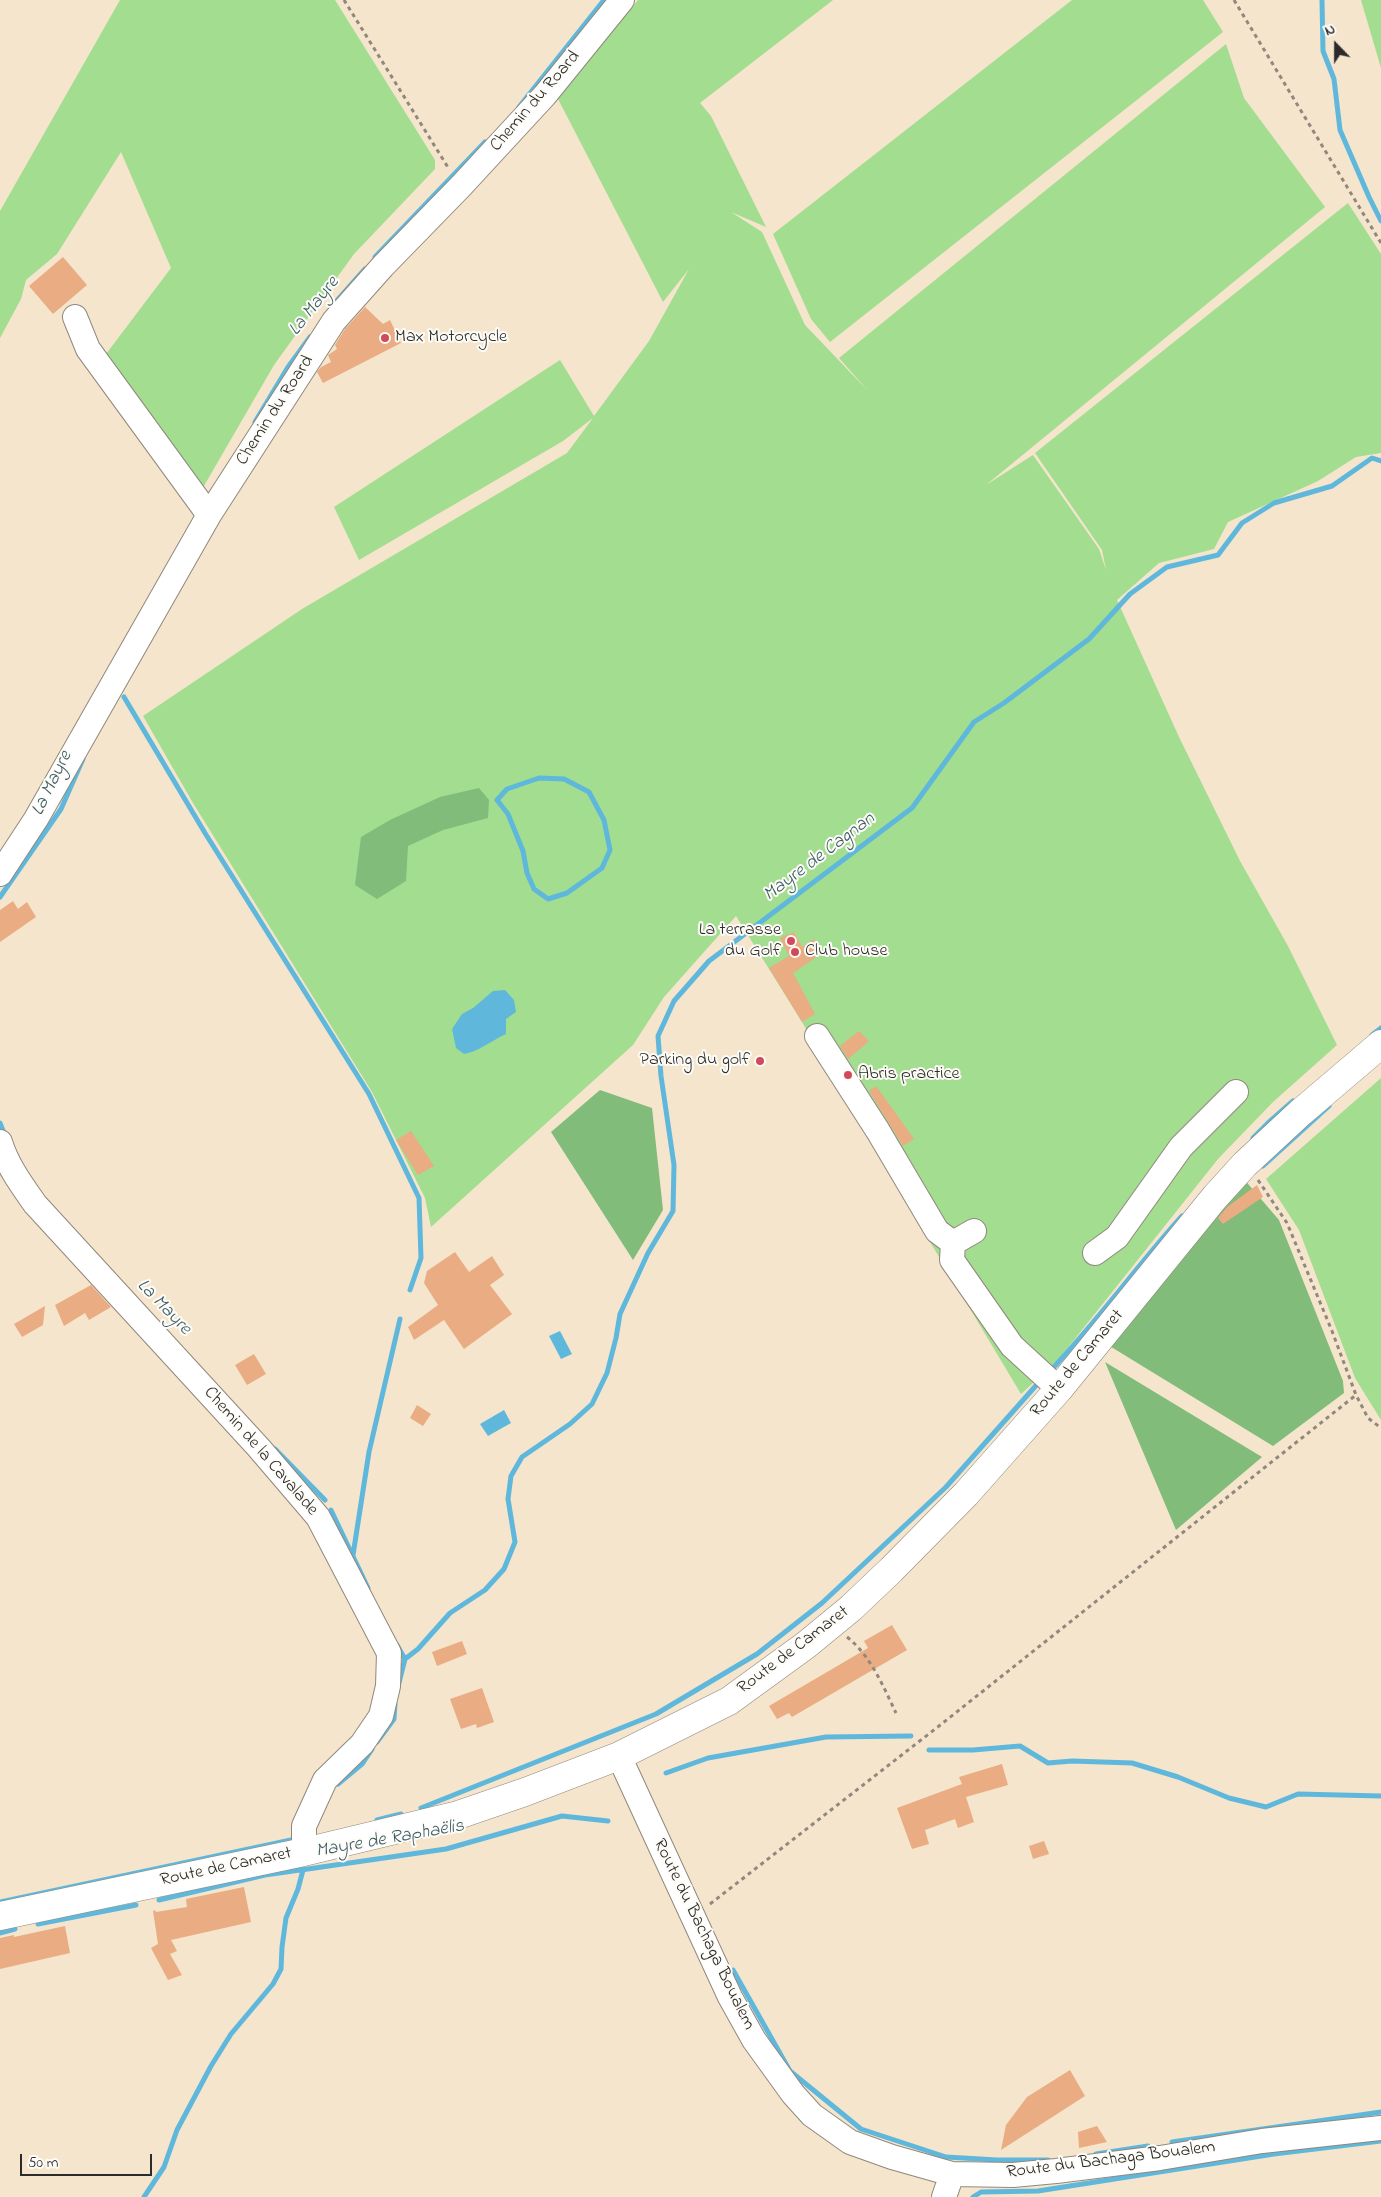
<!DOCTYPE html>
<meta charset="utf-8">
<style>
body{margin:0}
#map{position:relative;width:1381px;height:2197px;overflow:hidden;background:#f5e5cd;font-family:"Indie Flower",sans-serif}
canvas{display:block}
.north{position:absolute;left:1311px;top:20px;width:50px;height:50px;-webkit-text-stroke:4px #fdfcf7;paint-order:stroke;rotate:338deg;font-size:14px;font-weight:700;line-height:20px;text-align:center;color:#2b2b2b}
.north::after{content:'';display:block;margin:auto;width:18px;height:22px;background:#2b2b2b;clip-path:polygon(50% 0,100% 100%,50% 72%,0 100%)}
.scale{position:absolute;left:20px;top:2154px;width:132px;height:22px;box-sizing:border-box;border:2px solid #2b2b2b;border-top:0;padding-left:6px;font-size:15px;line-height:18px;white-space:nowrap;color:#2b2b2b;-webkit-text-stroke:4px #fdfcf7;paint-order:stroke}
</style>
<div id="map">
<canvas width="1381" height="2197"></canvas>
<div class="north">N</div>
<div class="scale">50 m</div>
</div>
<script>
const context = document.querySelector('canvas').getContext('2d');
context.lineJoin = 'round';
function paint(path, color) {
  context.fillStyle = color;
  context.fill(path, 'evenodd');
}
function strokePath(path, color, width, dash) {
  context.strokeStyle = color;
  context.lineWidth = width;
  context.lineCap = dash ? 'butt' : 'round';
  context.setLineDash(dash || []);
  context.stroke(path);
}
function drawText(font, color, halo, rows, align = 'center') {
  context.font = font + ' "Indie Flower",sans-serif';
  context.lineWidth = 4;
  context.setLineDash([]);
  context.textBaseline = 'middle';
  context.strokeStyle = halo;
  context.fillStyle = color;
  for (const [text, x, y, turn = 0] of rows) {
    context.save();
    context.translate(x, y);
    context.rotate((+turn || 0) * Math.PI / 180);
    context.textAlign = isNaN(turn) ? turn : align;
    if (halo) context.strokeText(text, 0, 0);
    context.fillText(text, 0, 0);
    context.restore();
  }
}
const green = new Path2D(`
 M120,0H335L435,160V169L354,254L274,365L201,491L103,358L171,268L121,152L57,254L26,280L21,299L0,338V211Z
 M638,0H833L700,103L711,116L766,227L731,212L762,232L805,325L869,392L839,358L1226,44L1244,98L1325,207L986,485L1033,455L1099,549L1106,570L1102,550L1035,453L1348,203L1381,254V453L1356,457L1318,481L1228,522L1214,549L1159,563L1117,600L1179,737L1240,861L1288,946L1337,1045L1273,1102L1218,1159L1058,1360L1021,1394L878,1155L802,1022L736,916L664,997L633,1045L431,1227L425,1198L372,1092L193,803L143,716L302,609L567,453L593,418L563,441L359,560L334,507L560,360L594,416L649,341L689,269L663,302L557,97Z
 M1072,0H1203L1223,32L830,342L811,319L773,234Z
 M1361,0H1381V68Z
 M1381,1078V1420L1355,1378L1299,1230L1266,1179Z`);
const forest = new Path2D(`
 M479,788L489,800L488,818L443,830L408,846L406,881L377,899L355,885L361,837L390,820L440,797Z
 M600,1090L652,1108L663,1210L633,1260L551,1132Z
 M1243,1178L1279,1220L1343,1381L1344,1393L1273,1446L1108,1345Z
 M1105,1362L1262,1457L1176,1530Z`);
const water = new Path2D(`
 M505,990L514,1000L516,1012L506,1019V1034C492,1040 478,1052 464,1054L456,1048L452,1029L462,1014L473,1008L493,991Z
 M560,1331L572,1354L561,1359L549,1336Z
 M504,1410L511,1423L488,1436L480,1424Z`);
const stream = new Path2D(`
 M1322,0L1323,51L1334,79L1340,130L1369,197L1381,221
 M519,107L604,0
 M375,257L485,142
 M334,304L365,269
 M255,422L288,367L310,337
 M124,697L205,833L369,1094L419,1198L421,1258L410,1290
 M539,778L564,779L589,792L604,820L610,850L602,868L567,893L548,899L534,889L527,873L523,851L508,814L497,800L507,789Z
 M0,897L61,809L83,759
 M1372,1035L1381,1028
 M0,1123L5,1136
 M1253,1138L1268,1123L1293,1101
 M1263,1166L1329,1106
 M1050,1371C1097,1322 1136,1267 1182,1216
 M275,1449L325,1500
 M331,1510L368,1588
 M353,1555L369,1452L400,1319
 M397,1645L405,1659
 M399,1683L405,1659L418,1649L450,1613L485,1590L504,1569L515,1542L508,1499L511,1476L522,1457L570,1424L592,1404L607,1373L616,1338L620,1314L648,1253L673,1211L674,1165L661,1076L658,1036L674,1001L709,961L912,808L974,722L1004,703L1089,639L1130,594L1167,567L1218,555L1242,523L1274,503L1332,486L1372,458L1381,461
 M377,1742L394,1719L395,1704
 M929,1750H973L1020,1746L1048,1763L1072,1761L1132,1763L1178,1777L1229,1798L1266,1807L1298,1794L1381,1796
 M666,1773L708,1758L826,1737L911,1736
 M338,1784L362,1764L372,1749
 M421,1808L656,1714L757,1654L822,1603L946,1487L1040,1381
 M377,1820L401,1814
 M301,1870L446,1849L562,1816L608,1821
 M159,1900L265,1875L300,1870L301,1869
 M0,1902L291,1840
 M38,1924L136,1905
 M0,1933L15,1929
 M733,1970L790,2071L861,2129L946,2157L997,2160H1048
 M1172,2142L1381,2112
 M1096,2154L1148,2146
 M144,2197L164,2167L177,2130L211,2066L231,2034L273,1984L281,1969L282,1947L286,1918L298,1889L303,1870
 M973,2197L981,2192L1038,2191L1274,2154L1381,2141`);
const building = new Path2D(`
 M63,257L87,285L53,314L29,286Z
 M365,307L383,324L390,320L401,343L323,383L317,372L321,367L331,362L328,355L337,349L335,345L345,329Z
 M13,901L18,909L27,902L36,917L0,942V910Z
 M794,932L802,947L814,939L822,953L793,973L815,1014L802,1022L769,968L789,956L780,938Z
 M859,1031L869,1041L848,1059L840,1046Z
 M876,1086L914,1139L903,1146L869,1091Z
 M411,1131L434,1166L418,1175L396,1140Z
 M1257,1185L1263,1197L1223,1224L1218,1218L1227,1207Z
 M455,1252L469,1272L492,1256L504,1275L490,1285L512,1314L464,1349L444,1320L414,1340L408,1327L438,1305L424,1283L427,1271Z
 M91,1285L111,1307L89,1320L85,1313L64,1326L55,1305Z
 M45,1306L43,1325L22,1337L14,1324Z
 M254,1354L266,1374L247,1385L235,1365Z
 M417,1405L431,1414L423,1426L410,1418Z
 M892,1625L907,1650L792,1717L789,1713L777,1719L769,1706L868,1648L864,1641Z
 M462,1641L467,1654L437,1666L432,1652Z
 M482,1688L494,1722L477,1728L476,1724L461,1729L450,1699Z
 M1002,1764L1008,1785L966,1797L974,1822L958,1828L955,1819L925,1830L929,1844L912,1849L897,1808L962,1784L959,1777Z
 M1044,1841L1049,1854L1033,1859L1029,1846Z
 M244,1887L251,1922L171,1940L177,1951L170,1954L182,1975L168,1980L151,1948L158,1944L153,1911L155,1910L156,1912L187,1907L186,1899Z
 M65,1926L70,1953L0,1969V1938L14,1935V1937Z
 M1070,2070L1085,2096L1001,2150L1006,2125L1027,2097Z
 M1097,2126L1107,2142L1079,2148L1078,2132Z`);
const path = new Path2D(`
 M344,0L449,169
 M1234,0L1381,243
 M1258,1180L1287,1223L1332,1331L1356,1395L1368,1418L1381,1428
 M847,1637C871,1656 883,1686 896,1713
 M710,1904L939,1726L1356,1395`);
const minor = new Path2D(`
 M75,317L88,349L209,515
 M0,874L36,819L209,515L334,321L383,266L461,186L545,95L622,0
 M817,1036L878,1131L937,1231L953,1243
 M0,1142C7,1165 21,1184 35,1204L259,1448L318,1517L389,1653L388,1686L381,1716L362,1744L325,1780L304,1826V1852
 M974,1231L953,1243L952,1260L1012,1346L1059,1389
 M1095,1253L1117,1237L1181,1147L1236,1092
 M619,1756L730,1997L754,2040L793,2094L812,2115L850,2142L892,2157L952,2174L1013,2175L1056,2171L1160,2158L1262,2141L1381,2128
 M944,2197L952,2174`);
const major = new Path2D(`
 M0,1916L304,1852L458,1815L525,1792L619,1756L729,1701L806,1645L851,1608L891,1570L966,1494L1059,1389L1215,1197L1245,1164L1300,1113L1381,1044`);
const markers = [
 [385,338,5,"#d1495b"],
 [791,941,5,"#d1495b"],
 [795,952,5,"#d1495b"],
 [760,1061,5,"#d1495b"],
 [848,1075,5,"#d1495b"]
];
const streetNames = [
 ["Chemin du Roard",536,102,-49],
 ["Chemin du Roard",276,411,-57],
 ["Route de Camaret",1078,1364,-50],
 ["Chemin de la Cavalade",260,1452,49],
 ["Route de Camaret",794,1651,-37],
 ["Route de Camaret",226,1868,-12],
 ["Route du Bachaga Boualem",703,1935,64],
 ["Route du Bachaga Boualem",1111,2161,-7]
];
const poiNames = [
 ["Max Motorcycle",395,338],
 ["La terrasse",781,931,"right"],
 ["du Golf",781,952,"right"],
 ["Club house",805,952],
 ["Parking du golf",750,1061,"right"],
 ["Abris practice",858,1075]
];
const waterNames = [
 ["La Mayre",315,307,-52],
 ["La Mayre",53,784,-64],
 ["Mayre de Cagnan",820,858,-37],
 ["La Mayre",163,1308,46],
 ["Mayre de Raphaëlis",390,1840,-10]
];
paint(green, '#a2dd90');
paint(forest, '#81bc7a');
paint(water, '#5fb8dc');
strokePath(stream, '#5fb8dc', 5);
paint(building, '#eaac82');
strokePath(minor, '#90887c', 26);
strokePath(major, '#90887c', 29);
strokePath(path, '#90887c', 3, [4, 4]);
strokePath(minor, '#fff', 24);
strokePath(major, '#fff', 28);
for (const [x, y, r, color] of markers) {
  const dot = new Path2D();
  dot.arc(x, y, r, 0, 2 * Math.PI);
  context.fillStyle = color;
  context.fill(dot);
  strokePath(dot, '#fdfcf7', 2);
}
drawText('18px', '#2b2b2b', '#fdfcf7', streetNames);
drawText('18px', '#2b2b2b', '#fdfcf7', poiNames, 'left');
drawText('italic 19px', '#3d5c69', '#fdfcf7', waterNames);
</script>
